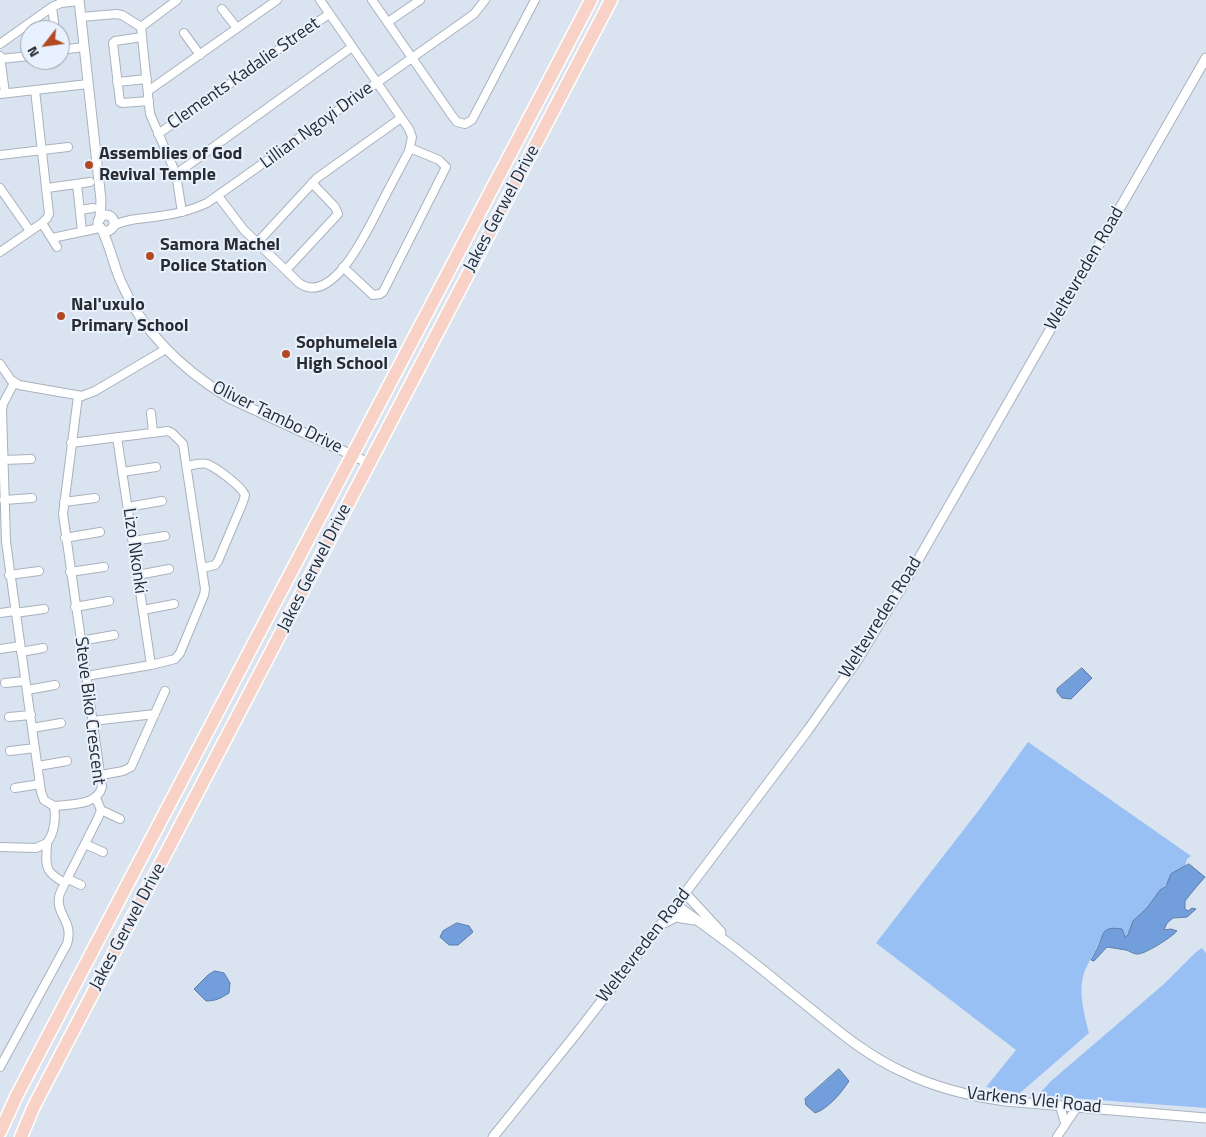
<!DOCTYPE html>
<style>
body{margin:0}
#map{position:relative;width:1206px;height:1137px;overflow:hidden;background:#dae4f0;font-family:"Titillium Web",sans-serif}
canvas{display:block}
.north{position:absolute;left:20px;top:20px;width:50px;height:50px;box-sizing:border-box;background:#e8f1fe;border:1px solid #9ba2ac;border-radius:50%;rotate:240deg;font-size:14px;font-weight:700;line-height:20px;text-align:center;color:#282b30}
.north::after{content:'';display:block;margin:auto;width:18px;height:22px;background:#b14a23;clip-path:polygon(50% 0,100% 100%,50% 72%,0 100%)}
</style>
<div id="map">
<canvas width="1206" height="1137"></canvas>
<div class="north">N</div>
</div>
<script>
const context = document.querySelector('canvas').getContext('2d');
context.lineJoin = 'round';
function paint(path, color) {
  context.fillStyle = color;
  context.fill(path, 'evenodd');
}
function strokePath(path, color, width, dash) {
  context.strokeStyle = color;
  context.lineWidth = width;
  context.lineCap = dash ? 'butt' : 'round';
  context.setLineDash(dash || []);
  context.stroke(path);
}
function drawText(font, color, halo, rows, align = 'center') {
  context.font = font + ' "Titillium Web",sans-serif';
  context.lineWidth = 4;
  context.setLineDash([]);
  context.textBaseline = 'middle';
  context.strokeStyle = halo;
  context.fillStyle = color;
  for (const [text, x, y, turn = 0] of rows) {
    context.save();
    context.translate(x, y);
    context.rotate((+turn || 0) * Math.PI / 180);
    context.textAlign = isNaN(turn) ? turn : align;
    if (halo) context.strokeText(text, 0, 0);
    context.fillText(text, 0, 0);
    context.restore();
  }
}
const green = new Path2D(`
 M1028,742L1191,856L1187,859L1185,866L1160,890L1147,908L1133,921L1129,935L1125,937L1122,929L1117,928L1105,931C1100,943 1093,954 1087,966C1076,987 1084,1012 1089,1033L1020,1093L986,1087L1016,1050L876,943L982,806Z
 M1202,948L1206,953V1108L1044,1096L1040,1093L1051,1081L1164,984L1196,952Z`);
const water = new Path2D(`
 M1082,668L1092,678L1071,699L1062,698L1057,692V689Z
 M1189,864L1205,877C1198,885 1191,893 1185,901V909L1188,911L1192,908L1196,909L1187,917L1173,918L1167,923L1164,930L1171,929L1177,931C1172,937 1144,955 1137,954C1133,954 1130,951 1126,950C1120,949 1113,948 1107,947L1094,961L1091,960C1094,955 1096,951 1099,945C1104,933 1102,926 1122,929L1125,937L1128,935L1133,921L1147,908L1160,890L1166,886L1171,874Z
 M457,923L469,926L473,932L458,945H449L440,937L443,931Z
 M215,971L224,973L230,983L229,993C221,998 216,1001 206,1001L194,989L208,975Z
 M839,1069L849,1081C842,1092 828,1109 815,1113L806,1105L805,1099Z`);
const minor = new Path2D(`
 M372,0L453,117L457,122L465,124L472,120L535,0
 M52,7L55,30
 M222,9L237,28
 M81,17L116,14L122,15L141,27
 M388,22L420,0
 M141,27L150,114L176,174L182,212
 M141,27L177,0
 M184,33L200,55
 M142,37L115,41L113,43L120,102L122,103L149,101
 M0,44L52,7L61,3L79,1
 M60,50L84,47
 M0,56L5,93
 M0,59L30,56
 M117,82L147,79
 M148,91L277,0
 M0,94L88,84
 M158,134L329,14
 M0,155L68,147
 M176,174L352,47
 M77,184L82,231
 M0,188L30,231
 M47,188L90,182
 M218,196L244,230L299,283C333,307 368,229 380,206C389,188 399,170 409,151L412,137L409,129L320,0
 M80,210L93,208
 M42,223L57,247
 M113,226C127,218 145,219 160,216C177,214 192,210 207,203L474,14L485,0
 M52,238L95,229
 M257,243L317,178L401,118
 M0,252L42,223L47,218L49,214L35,90
 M343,267L373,295L380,294L383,292L446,167L439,160L410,148
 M286,270L338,214L335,207L312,183
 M0,364L11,380L19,385L82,396L95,391L166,349
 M14,383L3,404L2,411L6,542L41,792L44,800L54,806C70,804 97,806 102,787L63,514L78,396
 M151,413L153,432
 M117,437L151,665
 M71,443L168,431L172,433L183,444L205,589L204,595L180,653L175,659L151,665L86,676
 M3,460L31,459
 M187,466C194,465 201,462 207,464C217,468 241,486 245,495L243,502L218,561L215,565L202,568
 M122,472L156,467
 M4,500L32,498
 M64,502L95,498
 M128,507L162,501
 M65,538L100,532
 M133,541L165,536
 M70,572L104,567
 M9,575L39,571
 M138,575L169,569
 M75,607L109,601
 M143,610L174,604
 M0,613L15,611
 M15,613L44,609
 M80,641L114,635
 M0,649L20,646
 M21,652L43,648
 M5,683L25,681
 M27,690L55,685
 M9,717L31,715
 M92,721L155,714
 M32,728L61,723
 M10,751L35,748
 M38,766L67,761
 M101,775L123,771L131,767L165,691
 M15,788L40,784
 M101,810L120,819
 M47,843C46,866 43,871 65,883L98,818L101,810L96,798
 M85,844L103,852
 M0,847L36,848L47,843C54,833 56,819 54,806
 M68,879L81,885
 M0,1067L67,944C74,922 56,914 59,898C59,893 63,888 65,883
 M1060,1106L1065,1123
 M1057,1137L1077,1107`);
const tertiary = new Path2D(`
 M79,0L101,200L100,219
 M98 223a8 8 0 1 1 16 0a8 8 0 1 1-16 0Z
 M101,228C110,245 113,264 121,282C143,333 183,370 229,398L369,463
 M685,893L721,932
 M676,905C716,933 754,962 791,993C827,1021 861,1053 903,1072C936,1088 969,1096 1005,1101L1206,1118
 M664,923L676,917L694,920
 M493,1137L576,1034L676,905L808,730L858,659L914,567L1206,58`);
const trunk = new Path2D(`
 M0,1132L17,1095L591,0
 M21,1137L34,1106L611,0`);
const markers = [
 [89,165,5,"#b14a23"],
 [150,256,5,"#b14a23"],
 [61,316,5,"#b14a23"],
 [286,354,5,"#b14a23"]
];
const streetNames = [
 ["Clements Kadalie Street",244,74,-35],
 ["Lillian Ngoyi Drive",317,126,-36],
 ["Jakes Gerwel Drive",502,209,-62],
 ["Weltevreden Road",1085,269,-60],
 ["Oliver Tambo Drive",277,418,26],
 ["Lizo Nkonki",134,551,82],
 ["Jakes Gerwel Drive",315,568,-63],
 ["Weltevreden Road",881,618,-58],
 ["Steve Biko Crescent",89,711,83],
 ["Jakes Gerwel Drive",128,927,-62],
 ["Weltevreden Road",644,946,-52],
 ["Varkens Vlei Road",1034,1101,6]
];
const poiNames = [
 ["Assemblies of God",99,155],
 ["Revival Temple",99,176],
 ["Samora Machel",160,246],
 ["Police Station",160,267],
 ["Nal'uxulo",71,306],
 ["Primary School",71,327],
 ["Sophumelela",296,344],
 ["High School",296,365]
];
paint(green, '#98c0f4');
paint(water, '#729fdc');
strokePath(water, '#5c7ca8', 1);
strokePath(minor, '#a9b2be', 10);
strokePath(tertiary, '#a9b2be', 11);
strokePath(trunk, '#fff', 15);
strokePath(minor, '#fff', 8);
strokePath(tertiary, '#fff', 9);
strokePath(trunk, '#f8d2c6', 12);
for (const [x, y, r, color] of markers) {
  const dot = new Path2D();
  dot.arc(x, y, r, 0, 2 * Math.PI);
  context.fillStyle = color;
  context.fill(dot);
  strokePath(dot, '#e8f1fe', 2);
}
drawText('18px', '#282b30', '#e8f1fe', streetNames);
drawText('bold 18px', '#282b30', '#e8f1fe', poiNames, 'left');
</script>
